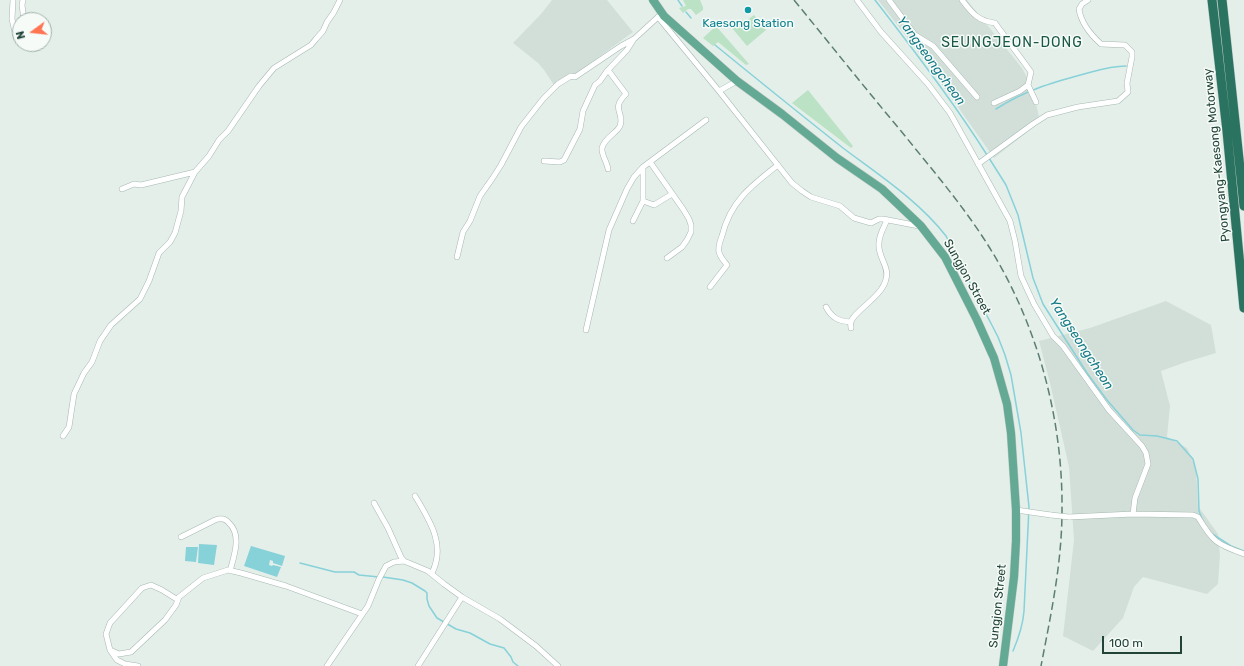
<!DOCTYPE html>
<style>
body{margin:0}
#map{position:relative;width:1244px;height:666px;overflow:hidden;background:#e4efea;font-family:Rubik,sans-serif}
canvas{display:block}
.north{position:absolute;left:12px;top:12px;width:40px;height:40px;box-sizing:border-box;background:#f6fbf8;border:1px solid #a1b1ab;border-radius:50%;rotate:255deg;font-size:11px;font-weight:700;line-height:16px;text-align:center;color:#214338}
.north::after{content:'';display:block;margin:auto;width:14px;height:18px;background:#ff7452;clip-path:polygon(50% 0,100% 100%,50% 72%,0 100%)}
.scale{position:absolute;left:1102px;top:636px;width:80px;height:18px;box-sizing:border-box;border:2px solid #214338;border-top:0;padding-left:5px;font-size:12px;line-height:14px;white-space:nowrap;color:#214338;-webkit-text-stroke:3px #f6fbf8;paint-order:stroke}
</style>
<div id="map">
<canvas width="1244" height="666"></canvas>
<div class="north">N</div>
<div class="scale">100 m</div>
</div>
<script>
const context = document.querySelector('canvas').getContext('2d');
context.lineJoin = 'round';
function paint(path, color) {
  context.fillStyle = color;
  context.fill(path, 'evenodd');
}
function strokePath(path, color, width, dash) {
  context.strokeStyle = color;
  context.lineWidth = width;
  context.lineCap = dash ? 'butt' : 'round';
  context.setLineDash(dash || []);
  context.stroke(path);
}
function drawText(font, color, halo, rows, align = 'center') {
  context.font = font + ' Rubik,sans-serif';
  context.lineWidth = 3;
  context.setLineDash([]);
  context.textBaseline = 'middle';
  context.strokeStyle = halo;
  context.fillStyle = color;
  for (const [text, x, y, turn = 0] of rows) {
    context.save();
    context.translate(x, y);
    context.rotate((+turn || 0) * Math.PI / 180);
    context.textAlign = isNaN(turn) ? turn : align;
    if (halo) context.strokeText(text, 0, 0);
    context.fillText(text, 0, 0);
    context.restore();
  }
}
const built = new Path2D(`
 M552,0H607L633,32L577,73L566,76L554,85L544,70L538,63L513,43L541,14Z
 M878,0H967L1022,68L1031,85L1039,116L1026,133L994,158L926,62Z
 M1166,301L1211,325L1216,353L1186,362L1161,371L1170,406L1167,437L1187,448L1196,468L1198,506L1218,534L1220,555L1218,584L1207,594L1143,577L1134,587L1123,618L1093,651L1063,636L1074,540L1069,467L1050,383L1039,341L1090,328Z`);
const green = new Path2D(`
 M683,0H700L703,7V10L696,15L691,9H688L683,13L679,8L686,6Z
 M754,15L766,30L747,46L732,28L742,20L746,21Z
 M716,26L749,64L746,65L718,42L713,46L703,38Z
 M808,90L853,146L851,148L792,103Z`);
const water = new Path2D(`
 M199,544L217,545L214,565L198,563Z
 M251,546L285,556L282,566L273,563V561L270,560L269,565L272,566L273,565L281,567L277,577L244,566Z
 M186,547H198L196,562L185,561Z`);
const stream = new Path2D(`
 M678,0L682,6
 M875,0C914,50 953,101 987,155
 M686,12L691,18
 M715,45C758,80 800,114 843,148C879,175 919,201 946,236L998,337L1005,355L1011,375L1021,433L1029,507L1024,611C1023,625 1019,637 1013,651
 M996,109C1026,90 1051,83 1084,74C1099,70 1111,66 1126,66
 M989,158L1006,185L1018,215L1033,278L1043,304L1087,373L1107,400L1133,430L1140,435L1157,436L1177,441L1193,459L1198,479L1199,511L1203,521
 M1211,533L1231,546L1244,551
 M300,563L335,572H354L359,575L379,577
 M383,577L403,580L412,583L425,591L427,593V599L429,606L437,618L456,629L470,633L490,644L504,648L511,657L513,662L518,666`);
const street = new Path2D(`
 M13,0L12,19L16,37
 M23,0L22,5L24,20
 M857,0L881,32L928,84L950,113L1010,221L1015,241L1021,276L1034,304L1053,336L1063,346L1109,410L1142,446L1146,453L1148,464L1135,498L1133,514
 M889,0L915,35L933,46L977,97
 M962,0C972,13 978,21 995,23L1031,72L1028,85L1020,91L994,103
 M664,16L658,17L719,91L792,183L802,191L811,197L840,206L854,218L871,223L879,219H883L919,226
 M608,70L626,94C610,110 625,112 620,126C616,134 605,137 602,148C601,154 607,162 608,169
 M1028,85L1036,102
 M719,91L737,81
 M544,161L560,162L564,160L580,129L583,111L595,85L600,81L607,71L627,50L634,39L658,17
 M650,162L683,209L689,219L691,225V232L687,240L682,247L667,258
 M978,164L1033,124L1047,115L1078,107L1118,101L1128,92L1127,83L1132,57V52L1125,45L1101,44C1091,35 1081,23 1079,9L1082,4L1088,0
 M122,189L134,184L141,185L195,172L209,156L219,140L228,131L259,86L274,68L311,45L316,39L323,31L327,22L334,12L340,0
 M643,201L654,205L672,194
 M633,221L643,201V167
 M457,257L463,232L470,221L480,196L492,179L501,165L521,127L543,99L558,84L571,76L575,77L621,46L634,39
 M710,287L727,265C724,261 720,257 719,252C718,247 720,241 722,236C730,202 751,186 778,165
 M826,307C832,318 838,321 851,322
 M851,328C851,326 850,324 851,322C853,312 883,296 886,279C890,267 877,256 879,243C879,235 884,227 887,220
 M586,330L609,230L627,189L634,177L643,167L706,120
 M63,436L69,427L74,394L84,373L92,362L100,341L111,325L140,299L149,281L159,253L170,242L175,233L181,211L182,197L195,172
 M415,496C430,521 446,545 432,573
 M374,503L388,528L401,557L404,561
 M1016,510L1051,515
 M1069,517L1133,514L1193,515L1198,517C1213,542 1216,544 1244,554
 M181,537L215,520C220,518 225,518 229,523C242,535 234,556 230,571
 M110,650L119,654L131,652L165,620L176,605L179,597L203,578L228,570L241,573L286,586L362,614
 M138,666L125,664L117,660L110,650L106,634L110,623L142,588L151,585L162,590L178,600
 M327,666L368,606L379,579L386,566L394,562L404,561L428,571L444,584L462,597L500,619L536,646L558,666
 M418,666L462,597`);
const primary = new Path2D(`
 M653,0L664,16L737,81L782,114L837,158L882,189L921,226L945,257L977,320L994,358L1007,404L1011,433L1016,510V541L1014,577L1003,666`);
const highway = new Path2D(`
 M1212,0L1227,131L1244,308
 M1222,0L1244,206`);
const rail = new Path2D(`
 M794,0C830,44 865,88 901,131C930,167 961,203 986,242C1036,320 1063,416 1062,510C1062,563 1051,614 1041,666`);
const streetBridge = new Path2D(`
 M1051,515L1069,517`);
const markers = [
 [748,10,4,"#0f9aa8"]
];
const cultureNames = [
 ["Kaesong Station",748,24]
];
const streetNames = [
 ["Pyongyang-Kaesong Motorway",1217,155,-96],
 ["Sungjon Street",967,277,61],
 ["Sungjon Street",998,606,-84]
];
const waterNames = [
 ["Yangseongcheon",931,61,54],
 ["Yangseongcheon",1081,344,57]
];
const quarterNames = [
 ["SEUNGJEON-DONG",1012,43]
];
paint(built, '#d2dfd9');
paint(green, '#bbe2c4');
paint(water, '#87d1d9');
strokePath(stream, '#87d1d9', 1.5);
strokePath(street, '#a6b8b1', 6);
strokePath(primary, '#c1cac7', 9);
strokePath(highway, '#c1cac7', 10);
strokePath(street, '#fff', 5);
strokePath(primary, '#64a994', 8);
strokePath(highway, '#2a7360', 9);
strokePath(rail, '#5c7e73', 1.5, [8, 4]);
strokePath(streetBridge, '#a6b8b1', 6, []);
strokePath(streetBridge, '#fff', 5);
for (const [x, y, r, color] of markers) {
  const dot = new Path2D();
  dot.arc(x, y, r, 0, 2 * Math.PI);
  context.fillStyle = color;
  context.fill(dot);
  strokePath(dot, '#f6fbf8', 1.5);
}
drawText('12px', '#0d838f', '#f6fbf8', cultureNames);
drawText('12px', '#214338', '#f6fbf8', streetNames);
drawText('italic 13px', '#147986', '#f6fbf8', waterNames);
context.letterSpacing = '1px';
drawText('14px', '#1a5846', '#f6fbf8', quarterNames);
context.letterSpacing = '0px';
</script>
